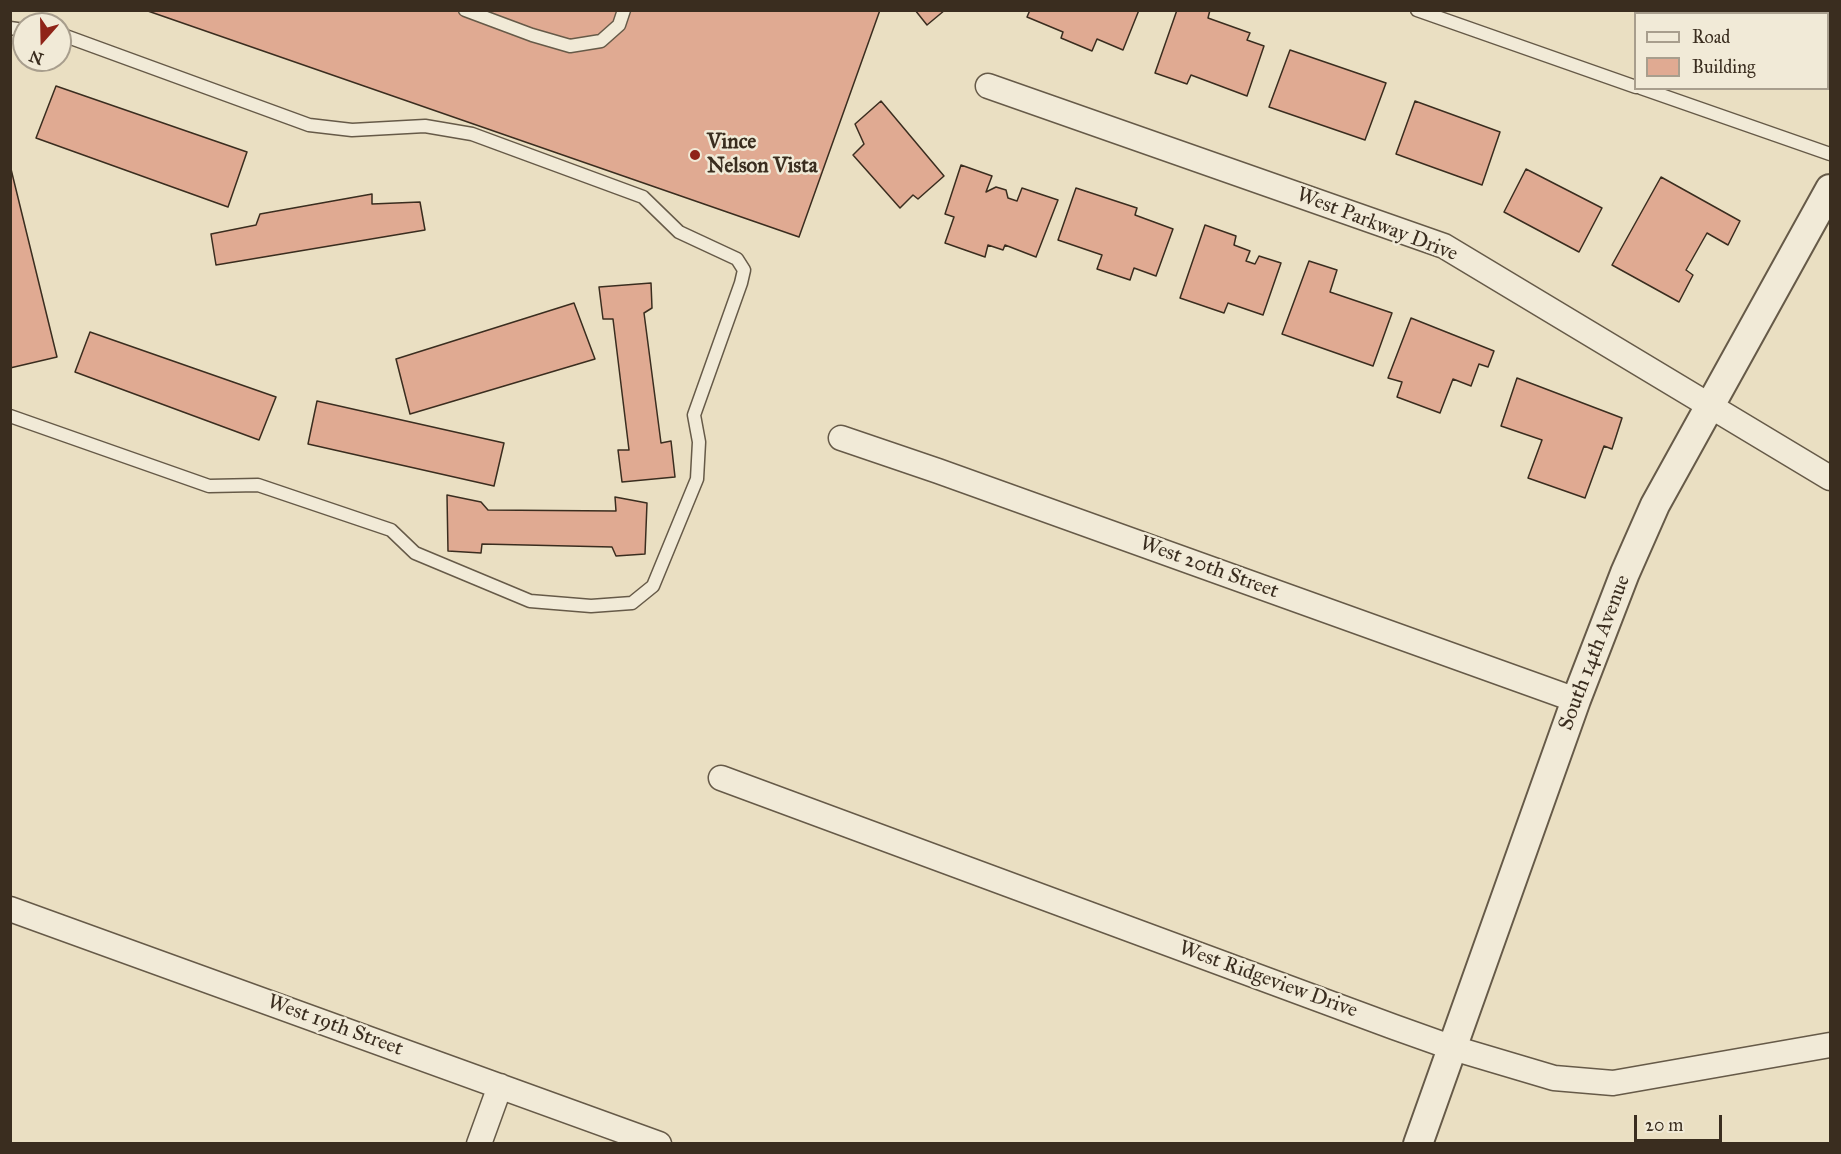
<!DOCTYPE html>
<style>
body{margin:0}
#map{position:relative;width:1841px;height:1154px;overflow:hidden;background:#eadfc2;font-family:"IM FELL Great Primer",serif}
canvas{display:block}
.frame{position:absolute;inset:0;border:12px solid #3a2d1f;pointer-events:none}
.legend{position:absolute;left:1634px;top:12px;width:195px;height:78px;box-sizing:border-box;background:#f1ead7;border:2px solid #a89e8d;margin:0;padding:8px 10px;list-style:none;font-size:18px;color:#3a2d1f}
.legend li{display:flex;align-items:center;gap:12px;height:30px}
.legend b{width:30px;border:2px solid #a89e8d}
.north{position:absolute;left:12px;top:12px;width:60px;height:60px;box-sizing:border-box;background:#f1ead7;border:2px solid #a89e8d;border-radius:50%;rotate:200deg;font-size:16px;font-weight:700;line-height:24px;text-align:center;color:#3a2d1f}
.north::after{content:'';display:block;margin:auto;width:21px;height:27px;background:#8f2418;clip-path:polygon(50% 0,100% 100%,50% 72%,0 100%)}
.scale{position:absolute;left:1634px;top:1115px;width:88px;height:27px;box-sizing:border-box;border:3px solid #3a2d1f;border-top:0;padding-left:8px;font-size:18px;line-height:21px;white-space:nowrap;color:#3a2d1f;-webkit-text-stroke:4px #f1ead7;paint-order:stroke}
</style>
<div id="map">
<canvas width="1841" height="1154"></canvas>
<div class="frame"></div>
<ul class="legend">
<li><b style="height:8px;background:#f1ead7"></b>Road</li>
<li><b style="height:16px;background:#e0aa92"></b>Building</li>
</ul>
<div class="north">N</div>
<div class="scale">20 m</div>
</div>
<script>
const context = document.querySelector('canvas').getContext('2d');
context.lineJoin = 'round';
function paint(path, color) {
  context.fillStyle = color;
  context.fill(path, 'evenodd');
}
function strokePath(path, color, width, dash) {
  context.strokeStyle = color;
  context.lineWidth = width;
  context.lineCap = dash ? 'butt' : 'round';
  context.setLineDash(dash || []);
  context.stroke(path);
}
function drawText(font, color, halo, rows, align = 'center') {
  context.font = font + ' "IM FELL Great Primer",serif';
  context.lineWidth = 5;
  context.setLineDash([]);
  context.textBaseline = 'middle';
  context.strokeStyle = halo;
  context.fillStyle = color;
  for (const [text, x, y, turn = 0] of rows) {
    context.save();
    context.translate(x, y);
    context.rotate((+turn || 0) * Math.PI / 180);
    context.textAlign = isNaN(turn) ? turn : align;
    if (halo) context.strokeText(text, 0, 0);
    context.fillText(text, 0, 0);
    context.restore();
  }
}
const building = new Path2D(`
 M145,10H880L799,237Z
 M915,10H945L927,25Z
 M1030,10H1139L1123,50L1097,39L1092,51L1061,38L1063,32L1027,17Z
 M1177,10H1210L1208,18L1250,33L1247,40L1264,46L1247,96L1191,75L1187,84L1155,73Z
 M1290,50L1386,83L1365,140L1269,107Z
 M56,86L247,152L228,207L36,138Z
 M881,101L944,176L918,199L913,195L900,208L853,155L864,144L855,124Z
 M1415,101L1500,132L1482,185L1396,154Z
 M10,165L57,357L10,368Z
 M961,165L992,176L986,192L996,187L1006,190L1008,198L1017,201L1022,188L1058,200L1036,257L1005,245L1003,250L988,245L985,257L945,243L954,217L945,214Z
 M1526,169L1602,208L1579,252L1504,212Z
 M1661,177L1740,221L1728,245L1707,233L1686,270L1693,275L1679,302L1612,265Z
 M1076,188L1137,208L1135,215L1173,229L1156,276L1134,268L1130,280L1097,269L1102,255L1058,240Z
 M372,194V204L420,202L425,230L216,265L211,234L256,225L260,214Z
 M1205,225L1236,236L1234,245L1250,251L1246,261L1255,264L1259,256L1281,263L1263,315L1228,303L1224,313L1180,298Z
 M1309,261L1337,270L1330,292L1392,313L1373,366L1282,334Z
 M651,283L652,308L644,313L661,443L671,441L675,477L622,482L618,450H629L613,319H603L599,287Z
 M574,303L595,359L410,414L396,359Z
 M1411,318L1494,351L1488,367L1479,364L1471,386L1453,379L1440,413L1397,397L1402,382L1388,378Z
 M90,332L276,397L259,440L75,372Z
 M1517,378L1622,418L1612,449L1604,446L1585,498L1528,478L1542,440L1501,426Z
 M317,401L504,443L494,486L308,444Z
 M447,495L481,502L488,510L616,511L615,497L647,503L645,554L616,556L612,547L482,544L481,553L448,551Z`);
const service = new Path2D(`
 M465,10L532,35L570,46L601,41L619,25L624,10
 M1417,10L1636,87
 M1706,14L1707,10
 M10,28L24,30
 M1641,88L1830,154
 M10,416L209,486L258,485L391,530L415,553L530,601L591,606L632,603L653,586L697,479L699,442L694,415L741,283L744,270L737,259L679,232L643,197L472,134L425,126L352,130L309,125L60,34`);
const minor = new Path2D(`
 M988,86L1444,246L1830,478
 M841,438L938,471L1576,700
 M721,778L1394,1027L1453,1048L1554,1078L1613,1083L1830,1045
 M10,909L659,1144
 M479,1144L500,1086`);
const tertiary = new Path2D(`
 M1418,1144L1576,700L1625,573L1655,505L1830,189`);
const markers = [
 [695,155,6,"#8f2418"]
];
const poiNames = [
 ["Vince",707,143],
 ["Nelson Vista",707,167]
];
const streetNames = [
 ["West Parkway Drive",1377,225,21],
 ["West 20th Street",1209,568,20],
 ["South 14th Avenue",1595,653,-69],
 ["West Ridgeview Drive",1268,980,20],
 ["West 19th Street",335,1026,20]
];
paint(building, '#e0aa92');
strokePath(building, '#3a2d1f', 1.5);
strokePath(service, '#665a48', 15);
strokePath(minor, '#665a48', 27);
strokePath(tertiary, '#665a48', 32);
strokePath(service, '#f1ead7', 12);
strokePath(minor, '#f1ead7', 24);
strokePath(tertiary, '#f1ead7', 28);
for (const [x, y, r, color] of markers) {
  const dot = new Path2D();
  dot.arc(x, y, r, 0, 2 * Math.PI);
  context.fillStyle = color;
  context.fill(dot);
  strokePath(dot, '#f1ead7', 2);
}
drawText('bold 21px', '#3a2d1f', '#f1ead7', poiNames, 'left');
drawText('21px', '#3a2d1f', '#f1ead7', streetNames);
</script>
